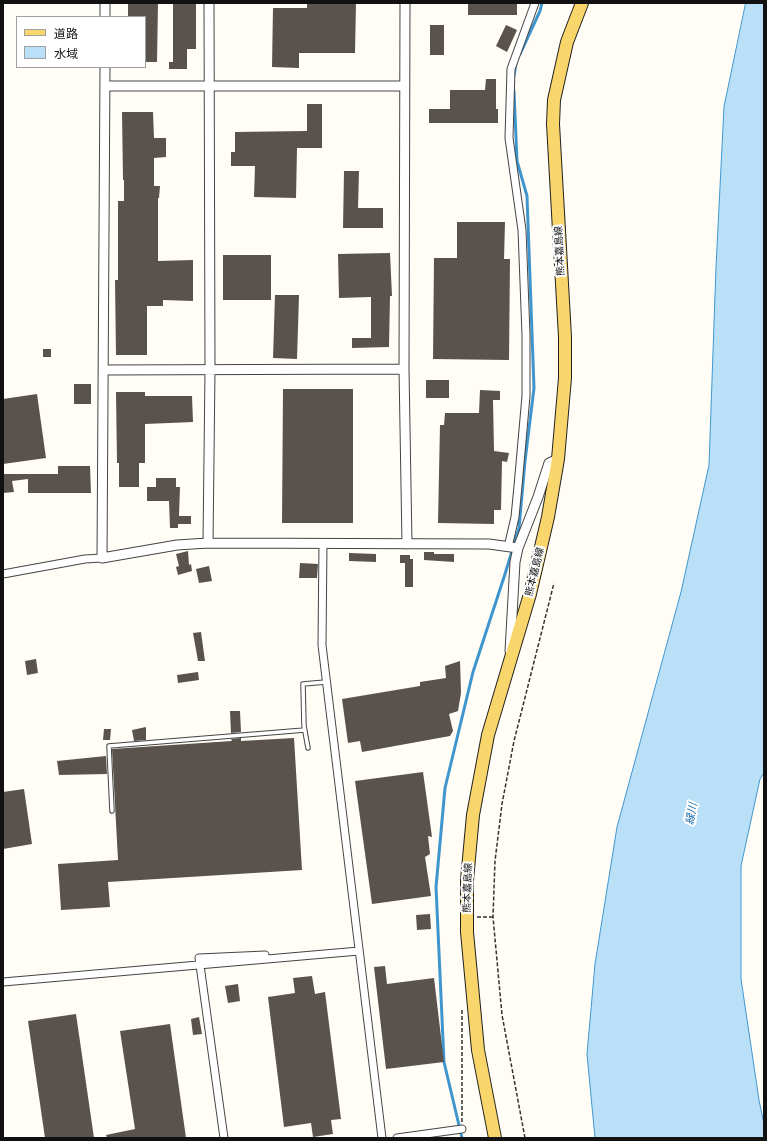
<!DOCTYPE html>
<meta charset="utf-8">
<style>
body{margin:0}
#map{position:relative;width:767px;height:1141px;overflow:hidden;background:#fffdf5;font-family:Bitter,"Noto Sans JP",serif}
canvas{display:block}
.frame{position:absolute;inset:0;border:4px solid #111;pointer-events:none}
.legend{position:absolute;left:16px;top:16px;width:130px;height:52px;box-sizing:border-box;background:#fff;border:1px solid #a0a0a0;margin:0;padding:5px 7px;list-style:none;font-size:12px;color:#111}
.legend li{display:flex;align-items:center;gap:8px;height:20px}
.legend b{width:20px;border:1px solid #a0a0a0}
</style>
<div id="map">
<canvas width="767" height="1141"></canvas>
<div class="frame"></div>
<ul class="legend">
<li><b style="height:5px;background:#f9d66b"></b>道路</li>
<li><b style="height:11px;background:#b9e0f7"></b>水域</li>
</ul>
</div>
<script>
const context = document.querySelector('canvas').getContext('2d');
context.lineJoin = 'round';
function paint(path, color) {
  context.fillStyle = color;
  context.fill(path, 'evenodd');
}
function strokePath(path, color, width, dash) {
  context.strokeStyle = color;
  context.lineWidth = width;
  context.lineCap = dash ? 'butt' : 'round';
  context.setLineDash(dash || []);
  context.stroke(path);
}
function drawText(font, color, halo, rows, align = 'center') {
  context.font = font + ' Bitter,"Noto Sans JP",serif';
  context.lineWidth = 4;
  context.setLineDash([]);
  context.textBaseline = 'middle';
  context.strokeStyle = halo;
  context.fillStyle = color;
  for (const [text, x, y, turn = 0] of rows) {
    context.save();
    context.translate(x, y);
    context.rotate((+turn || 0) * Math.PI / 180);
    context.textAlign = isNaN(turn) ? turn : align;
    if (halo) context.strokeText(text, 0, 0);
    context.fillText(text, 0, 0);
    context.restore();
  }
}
const water = new Path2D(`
 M746,3H764V773L760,779L741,866V979L759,1100L764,1124V1138H595L587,1054L595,964L617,827L681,592L709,465L716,267L724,107Z`);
const stream = new Path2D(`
 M520,54L540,11L542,3
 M514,76L516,63
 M462,1138L444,1062L436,887L445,788L473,672L505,574L519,528L525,461L534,388L527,196L517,161L514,91`);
const building = new Path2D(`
 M128,3H158L157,62H145V17H128Z
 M173,3H196V49H187V69H169V62H173Z
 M307,3H356L355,53H299V68L272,67L273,8H307Z
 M468,3H517V15H468Z
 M430,25H444V55H430Z
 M506,25L517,30L507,52L496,46Z
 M486,79H496V109H498V123H429V109H450V90H485Z
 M307,104H322V148H297L296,198L254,197L255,166H231V152H235V132L307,131Z
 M122,112H153L154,138H166V157L154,158V186H160L159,198H158V261L193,260V301L163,300V306H147V355H116L115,280H118V201H124V180H123Z
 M344,171H359L358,208H383V228H343Z
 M457,222H505L504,259H510L509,360L433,359L434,258H457Z
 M390,253L392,296H390L389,347L352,348V338H371V297L339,298L338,254Z
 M223,255H271V300H223Z
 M275,295H299L297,359L273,358Z
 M43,349H51V357H43Z
 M426,380H449V398H426Z
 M74,384H91V404H74Z
 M283,389H353V523H282Z
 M480,390L500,391V400H493L494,451L509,453L507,462L502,461L501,510H494V524L438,523L440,425H444L445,413H479Z
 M116,392H145V396H192L193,422L145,424V463H139V487H119V463H117Z
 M37,394L46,458L3,464V399Z
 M58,466H90L91,493H28V479L12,481L14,492L3,493V474H58Z
 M156,478H176V487H180L179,516H191V524H178V528H170L169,501H147V487H156Z
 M188,551L189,565L191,564L192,571L178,575L176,567L179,566L176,554Z
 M424,552H434V554H454V562L424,560Z
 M349,553L376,554V562L349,561Z
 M400,555H410V559H413V587H405V563H400Z
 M300,563L318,564L317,578H299Z
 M209,566L212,581L199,583L196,569Z
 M201,632L205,661H198L193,633Z
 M36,659L38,673L27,675L25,661Z
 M460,661L461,693L458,711L449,714L453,731L450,736L362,752L360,741L348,743L342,699L420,686V682L446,678L445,666Z
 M198,672L199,680L178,683L177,675Z
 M230,711H240L241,732L231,733Z
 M146,727V740L134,741L132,730Z
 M104,729H111L110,740H103Z
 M241,738V741L294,738L302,870L108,882L110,907L61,910L58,864L118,860L112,749L232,741L231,739Z
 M106,756L107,774L59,775L57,761Z
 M423,772L432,837L428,836L430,854L425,857L431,896L372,904L355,781Z
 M24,789L32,844L3,849V792Z
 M430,914L431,929L417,930L416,915Z
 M385,966L387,984L434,978L444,1062L386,1069L374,967Z
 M312,976L315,994L325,992L341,1119L331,1120L333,1134L313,1137L311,1123L284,1127L268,997L295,993L293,978Z
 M238,984L240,1001L228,1003L225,986Z
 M76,1014L94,1138H45L28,1021Z
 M199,1017L202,1034L193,1035L191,1019Z
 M170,1024L186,1138H107L106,1135L135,1129L120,1031Z`);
const path = new Path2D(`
 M477,917H493
 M462,1122V1008
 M525,1138L502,1015L493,917L495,861L502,804L514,741L554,583`);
const service = new Path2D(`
 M308,748L304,726L303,684L326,682
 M112,811L109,746L305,730`);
const minor = new Path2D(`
 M323,543L322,645L382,1138
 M508,547L515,517L518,486L526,396V335L522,230L509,138L511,69L535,3
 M3,574L85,559L102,558
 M3,982L359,951
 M224,1138L199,958L265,955
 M397,1138L462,1129`);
const tertiary = new Path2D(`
 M405,3L404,369L407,544
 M105,17V3
 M105,67L102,558L177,545L208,543L489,544L518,548
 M105,86H405
 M103,370L404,369
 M208,543L210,370L209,3
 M510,651L515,562L518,548L538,497L549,463L558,459`);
const primary = new Path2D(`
 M495,1138L478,1050L467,932V880L473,815L488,735L530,594L548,517L558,459L565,378V337L553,124L554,100L567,42L582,3`);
const streetNames = [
 ["熊本嘉島線",560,251,-93],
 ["熊本嘉島線",535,572,-76],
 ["熊本嘉島線",468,888,-88]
];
const waterNames = [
 ["緑川",692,814,-80]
];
paint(water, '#b9e0f7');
strokePath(water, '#3f96cf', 1);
strokePath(stream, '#3f96cf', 3);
paint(building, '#5a524d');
strokePath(service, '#444', 5.5);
strokePath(minor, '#444', 9);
strokePath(tertiary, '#444', 11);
strokePath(primary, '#222', 14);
strokePath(path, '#333', 1.5, [4, 2]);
strokePath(service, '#fff', 3.5);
strokePath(minor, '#fff', 7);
strokePath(tertiary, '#fff', 9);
strokePath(primary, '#f9d66b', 12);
drawText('10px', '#111', '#fff', streetNames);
drawText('italic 11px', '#1768a6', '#fff', waterNames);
</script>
